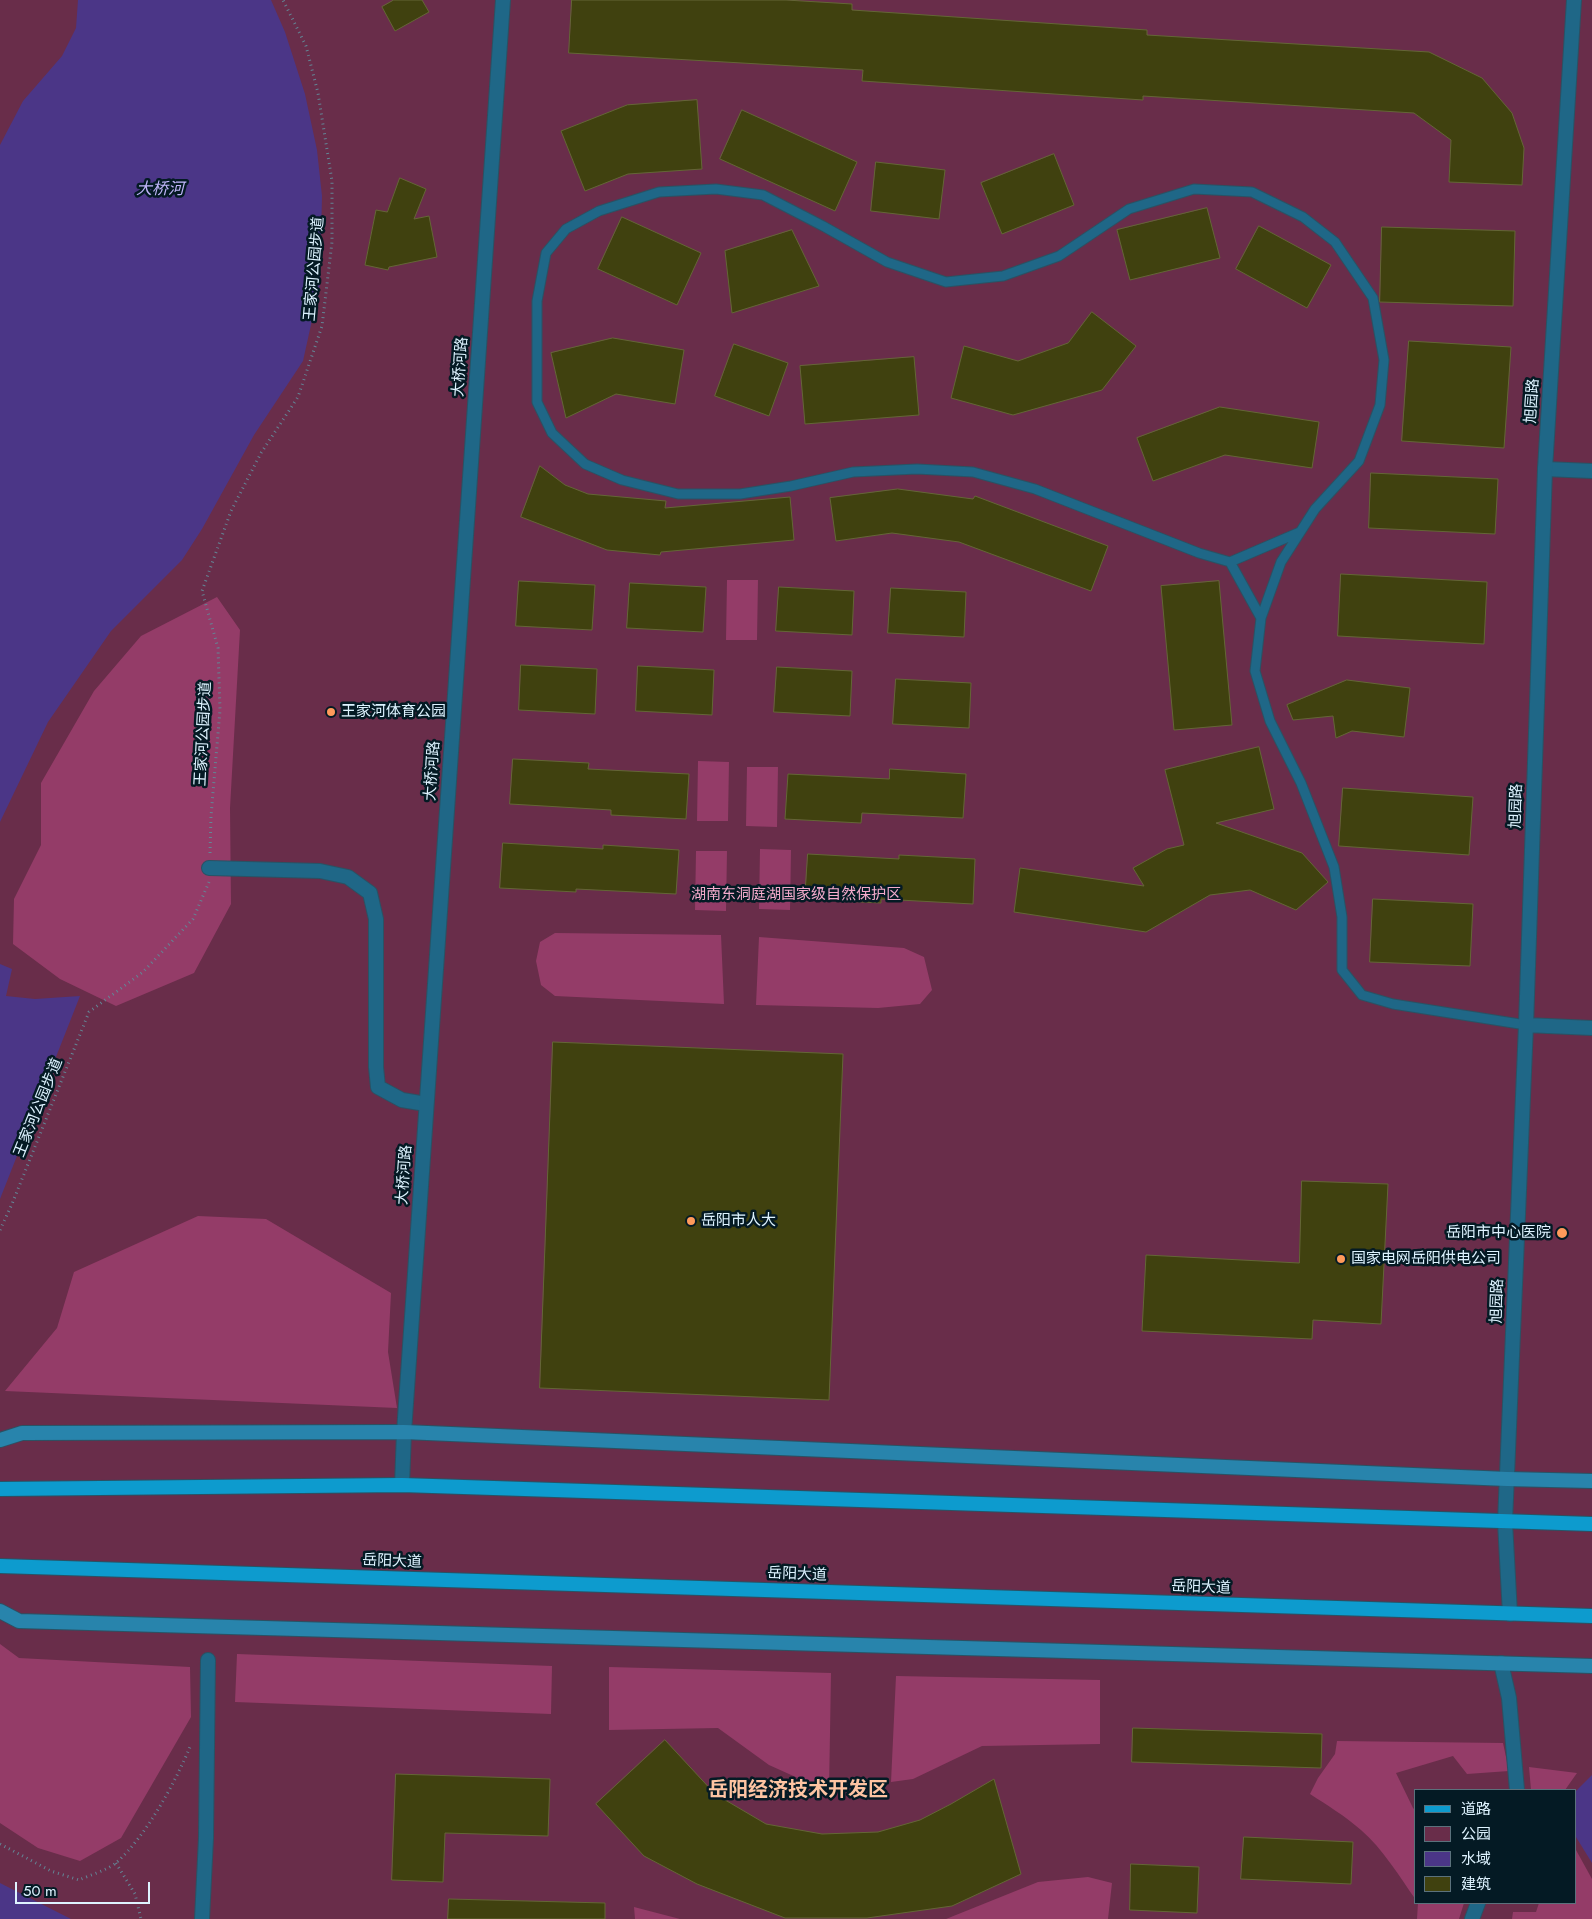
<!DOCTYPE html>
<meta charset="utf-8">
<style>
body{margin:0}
#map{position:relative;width:1592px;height:1919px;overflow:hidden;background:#083346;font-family:Jost,"Noto Sans SC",sans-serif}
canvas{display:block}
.legend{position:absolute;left:1414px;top:1789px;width:162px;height:115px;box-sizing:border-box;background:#041a24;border:1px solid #5b717c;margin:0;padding:6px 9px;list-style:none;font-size:15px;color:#def3ff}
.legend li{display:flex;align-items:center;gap:10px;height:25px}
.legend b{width:25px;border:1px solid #5b717c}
.scale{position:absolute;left:15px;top:1882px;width:135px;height:22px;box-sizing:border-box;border:2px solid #def3ff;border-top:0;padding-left:6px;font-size:15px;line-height:18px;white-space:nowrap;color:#def3ff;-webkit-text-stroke:4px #041a24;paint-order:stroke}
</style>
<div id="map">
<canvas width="1592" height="1919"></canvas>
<ul class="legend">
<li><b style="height:6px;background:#0d9bce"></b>道路</li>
<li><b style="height:14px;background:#692d4a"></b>公园</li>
<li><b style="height:14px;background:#4b3687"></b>水域</li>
<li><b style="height:14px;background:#40410f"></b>建筑</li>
</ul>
<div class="scale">50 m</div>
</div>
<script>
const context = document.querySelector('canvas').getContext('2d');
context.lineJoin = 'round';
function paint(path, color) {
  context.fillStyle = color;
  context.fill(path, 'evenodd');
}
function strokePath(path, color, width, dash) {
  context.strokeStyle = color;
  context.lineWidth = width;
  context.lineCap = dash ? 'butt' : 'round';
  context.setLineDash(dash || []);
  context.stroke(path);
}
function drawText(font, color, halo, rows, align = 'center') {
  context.font = font + ' Jost,"Noto Sans SC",sans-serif';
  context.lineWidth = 5;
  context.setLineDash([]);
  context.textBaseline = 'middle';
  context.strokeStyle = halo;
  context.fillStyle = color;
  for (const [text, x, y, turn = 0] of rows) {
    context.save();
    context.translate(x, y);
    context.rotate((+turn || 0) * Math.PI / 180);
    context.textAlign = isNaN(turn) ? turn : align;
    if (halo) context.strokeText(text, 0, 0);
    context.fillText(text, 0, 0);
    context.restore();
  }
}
const green = new Path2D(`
 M0,0H1592V1919H0ZM1416,1790H1576V1903H1416Z`);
const forest = new Path2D(`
 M727,580H758L757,640H726Z
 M217,597L240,630L230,808L231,904L194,973L116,1006L60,979L13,944L14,899L41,845V783L94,691L141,636Z
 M698,761L729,762L728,821H697Z
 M747,767H778L777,827L746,826Z
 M760,849L791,850L790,910L759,909Z
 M696,851H727L726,911L695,910Z
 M555,933L721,935L724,1004L555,996L541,985L536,961L540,942Z
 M759,937L904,948L924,957L932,990L920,1004L878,1008L756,1005Z
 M198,1216L266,1219L391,1293L388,1352L397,1408L5,1391L57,1328L74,1272Z
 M0,1644L19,1658L190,1667L191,1717L121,1838L80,1861L38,1848L0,1823Z
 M237,1654L552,1666L551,1714L235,1702Z
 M609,1667L831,1673L829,1792L769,1765L718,1728L609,1730Z
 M896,1676L1100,1680V1744L982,1746L913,1779L891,1782Z
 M1337,1741L1503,1743L1509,1771L1467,1774L1453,1756L1396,1773L1413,1808L1416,1811V1900C1399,1876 1383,1849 1361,1830C1345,1816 1327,1805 1310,1794L1318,1778L1335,1754Z
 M1529,1767L1577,1773L1565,1790H1531Z
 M1576,1850L1592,1879V1919H1512L1513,1912H1536L1539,1903H1576Z
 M1088,1877L1112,1883L1108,1919H946L1038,1882Z
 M1418,1903H1464L1459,1919H1417Z
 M634,1907L680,1919H635Z`);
const water = new Path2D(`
 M78,0H271L285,32L305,94L317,150L322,196L320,284L303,361L254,435L202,529L182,560L111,631L48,722L0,822V145L23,101L62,56L76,28Z
 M0,964L12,969L6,996L35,999L80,996L0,1199Z
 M1592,1775V1863L1576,1837V1791Z
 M0,1883L71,1919H0Z`);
const building = new Path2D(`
 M394,0H422L429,12L395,31L382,7Z
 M572,0H786L852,4V10L1147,30V35L1429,52L1482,78L1512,113L1524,148L1522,185L1449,182L1451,140L1414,113L1143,96V100L862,81L863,70L569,53Z
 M697,100L702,169L628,174L585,191L561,131L627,105Z
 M742,110L857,162L835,211L720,159Z
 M1054,154L1074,205L1002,234L981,183Z
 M876,162L945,170L939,219L871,211Z
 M400,178L426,189L414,219L429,216L437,257L389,267L388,270L365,265L376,210L387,212Z
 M1207,208L1220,258L1130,280L1117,230Z
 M622,217L701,253L677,305L598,269Z
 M1259,226L1331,265L1307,308L1236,269Z
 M1382,227L1515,231L1513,306L1380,302Z
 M792,230L819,286L732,313L725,251Z
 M1092,312L1136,346L1102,390L1013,415L951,398L964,346L1018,361L1068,343Z
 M613,338L684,350L675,404L616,394L566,418L551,353Z
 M1409,341L1511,347L1504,448L1402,441Z
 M734,344L788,363L769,416L715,396Z
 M914,357L919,415L805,424L800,366Z
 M1220,407L1319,422L1312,468L1225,455L1153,481L1137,438Z
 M540,466L565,485L588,494L666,501L665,508L790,497L794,540L661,552L660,555L607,550L521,517Z
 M1371,473L1498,479L1495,534L1369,528Z
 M898,489L973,499L975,496L1108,546L1091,591L959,542L892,533L836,541L830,498Z
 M1341,574L1487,582L1484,644L1338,636Z
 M519,581L595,585L592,630L516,626Z
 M1219,581L1232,725L1174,730L1161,586Z
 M630,583L706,587L703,632L627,628Z
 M779,587L854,591L852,635L776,631Z
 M891,588L966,592L964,637L888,633Z
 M521,665L597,669L595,714L519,710Z
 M638,666L714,670L712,715L636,711Z
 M777,667L852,671L850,716L774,712Z
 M896,679L971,683L969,728L893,724Z
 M1347,680L1410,688L1404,737L1352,731L1336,738L1333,716L1293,720L1287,705Z
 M1259,747L1274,809L1216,823L1302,853L1328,882L1296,910L1250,890L1210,895L1146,932L1014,912L1020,868L1144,886L1133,868L1167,849L1184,845L1165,770Z
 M513,759L589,763L588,769L689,774L686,819L611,815V810L510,804Z
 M890,769L966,774L963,818L862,813L861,823L785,819L788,774L889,779Z
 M1343,788L1473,797L1469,855L1339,846Z
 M503,843L603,849V845L679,850L676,894L576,889V892L500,888Z
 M808,854L899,859V855L975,859L973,904L881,899V903L805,899Z
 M1373,899L1473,904L1470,966L1370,962Z
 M553,1042L843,1054L829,1400L540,1388Z
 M1302,1181L1388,1184L1381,1324L1313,1320L1312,1339L1142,1331L1146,1255L1299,1263Z
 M1133,1728L1322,1734L1321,1768L1132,1762Z
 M665,1740L715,1794L766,1824L822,1834L878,1832L920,1820L951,1804L994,1779L1021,1874L952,1906L867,1918H785L697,1884L644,1856L596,1804Z
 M396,1774L550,1779L548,1836L445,1833L443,1882L392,1880Z
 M1244,1837L1353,1842L1351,1884L1241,1879Z
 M1131,1864L1199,1867L1197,1913L1130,1910Z
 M449,1899L605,1903V1919H448Z`);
const path = new Path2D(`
 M210,853L211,816L220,710L218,648L202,591L231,511L261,453L298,397L322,326L332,242V181L318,93L306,46L283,0
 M0,1230L12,1204L89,1012L143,972L193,919L209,882
 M0,1844L51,1871L79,1880C90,1875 108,1870 117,1862C146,1836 175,1783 190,1747
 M116,1863L135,1894L141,1919`);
const service = new Path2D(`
 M1230,562L1300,532
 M1261,618L1230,562L1199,553L1035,489L973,472L917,469L853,472L791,486L740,494H678L622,480L585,464L552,433L537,402V301L546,253L566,229L599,211L659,192L716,189L763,195L823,226L887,262L946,282L1003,276L1059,256L1129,209L1194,189L1252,192L1303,217L1335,242L1373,298L1384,360L1380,405L1359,461L1315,509L1281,562L1261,618L1255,671L1270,721L1301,783L1334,867L1342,917V970L1362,995L1393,1004L1526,1025`);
const minor = new Path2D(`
 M1545,469L1592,471
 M209,868L320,871L348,877L370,893L376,919V1067L378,1087L402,1100L426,1104
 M1501,1663L1509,1698L1517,1790
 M202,1919L206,1838L208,1660
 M1472,1919L1478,1903`);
const tertiary = new Path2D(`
 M1526,1025L1592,1028
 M402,1485L404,1432L503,0
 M1510,1614L1505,1522L1526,1025L1545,469L1574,0`);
const secondary = new Path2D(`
 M0,1440L22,1433L404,1432L1507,1479L1592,1481
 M0,1611L19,1621L1592,1666`);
const primary = new Path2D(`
 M0,1489L402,1485L1592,1524
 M0,1566L1592,1616`);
const markers = [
 [331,712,5,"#ff9a5b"],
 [691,1221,5,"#ff9a5b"],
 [1562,1233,6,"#ff9a5b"],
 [1341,1259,5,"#ff9a5b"]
];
const streetNames = [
 ["王家河公园步道",315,269,-85],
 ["大桥河路",461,367,-86],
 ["旭园路",1533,401,-86],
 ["王家河公园步道",204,734,-87],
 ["大桥河路",433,771,-86],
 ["旭园路",1517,806,-88],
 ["王家河公园步道",39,1108,-68],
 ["大桥河路",405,1175,-86],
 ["旭园路",1498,1301,-88],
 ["岳阳大道",392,1562,2],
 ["岳阳大道",797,1575,2],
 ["岳阳大道",1201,1588,2]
];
const poiNames = [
 ["王家河体育公园",341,712],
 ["岳阳市人大",701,1221],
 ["岳阳市中心医院",1551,1233,"right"],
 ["国家电网岳阳供电公司",1351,1259]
];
const parkNames = [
 ["湖南东洞庭湖国家级自然保护区",796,895]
];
const waterNames = [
 ["大桥河",160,190]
];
const districtNames = [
 ["岳阳经济技术开发区",798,1791]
];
paint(green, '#692d4a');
paint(forest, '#943c68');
paint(water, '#4b3687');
paint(building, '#40410f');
strokePath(building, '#646636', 1);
strokePath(service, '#2a5264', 11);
strokePath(minor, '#2a5264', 16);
strokePath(tertiary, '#2a5264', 16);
strokePath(secondary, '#2a5264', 16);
strokePath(primary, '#2a5264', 16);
strokePath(path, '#638595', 3, [1, 4]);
strokePath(service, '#1f6787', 9);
strokePath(minor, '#1f6787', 14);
strokePath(tertiary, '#1f6787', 14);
strokePath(secondary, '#2884ac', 14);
strokePath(primary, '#0d9bce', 14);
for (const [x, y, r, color] of markers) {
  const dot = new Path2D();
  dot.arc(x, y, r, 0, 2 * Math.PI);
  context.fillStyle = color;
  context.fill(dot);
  strokePath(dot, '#041a24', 2);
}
drawText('15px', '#def3ff', '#041a24', streetNames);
drawText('15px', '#def3ff', '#041a24', poiNames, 'left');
drawText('15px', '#f5abcc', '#041a24', parkNames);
drawText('italic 16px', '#c1b6fa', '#041a24', waterNames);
drawText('bold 20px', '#fdc4a2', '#041a24', districtNames);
</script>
